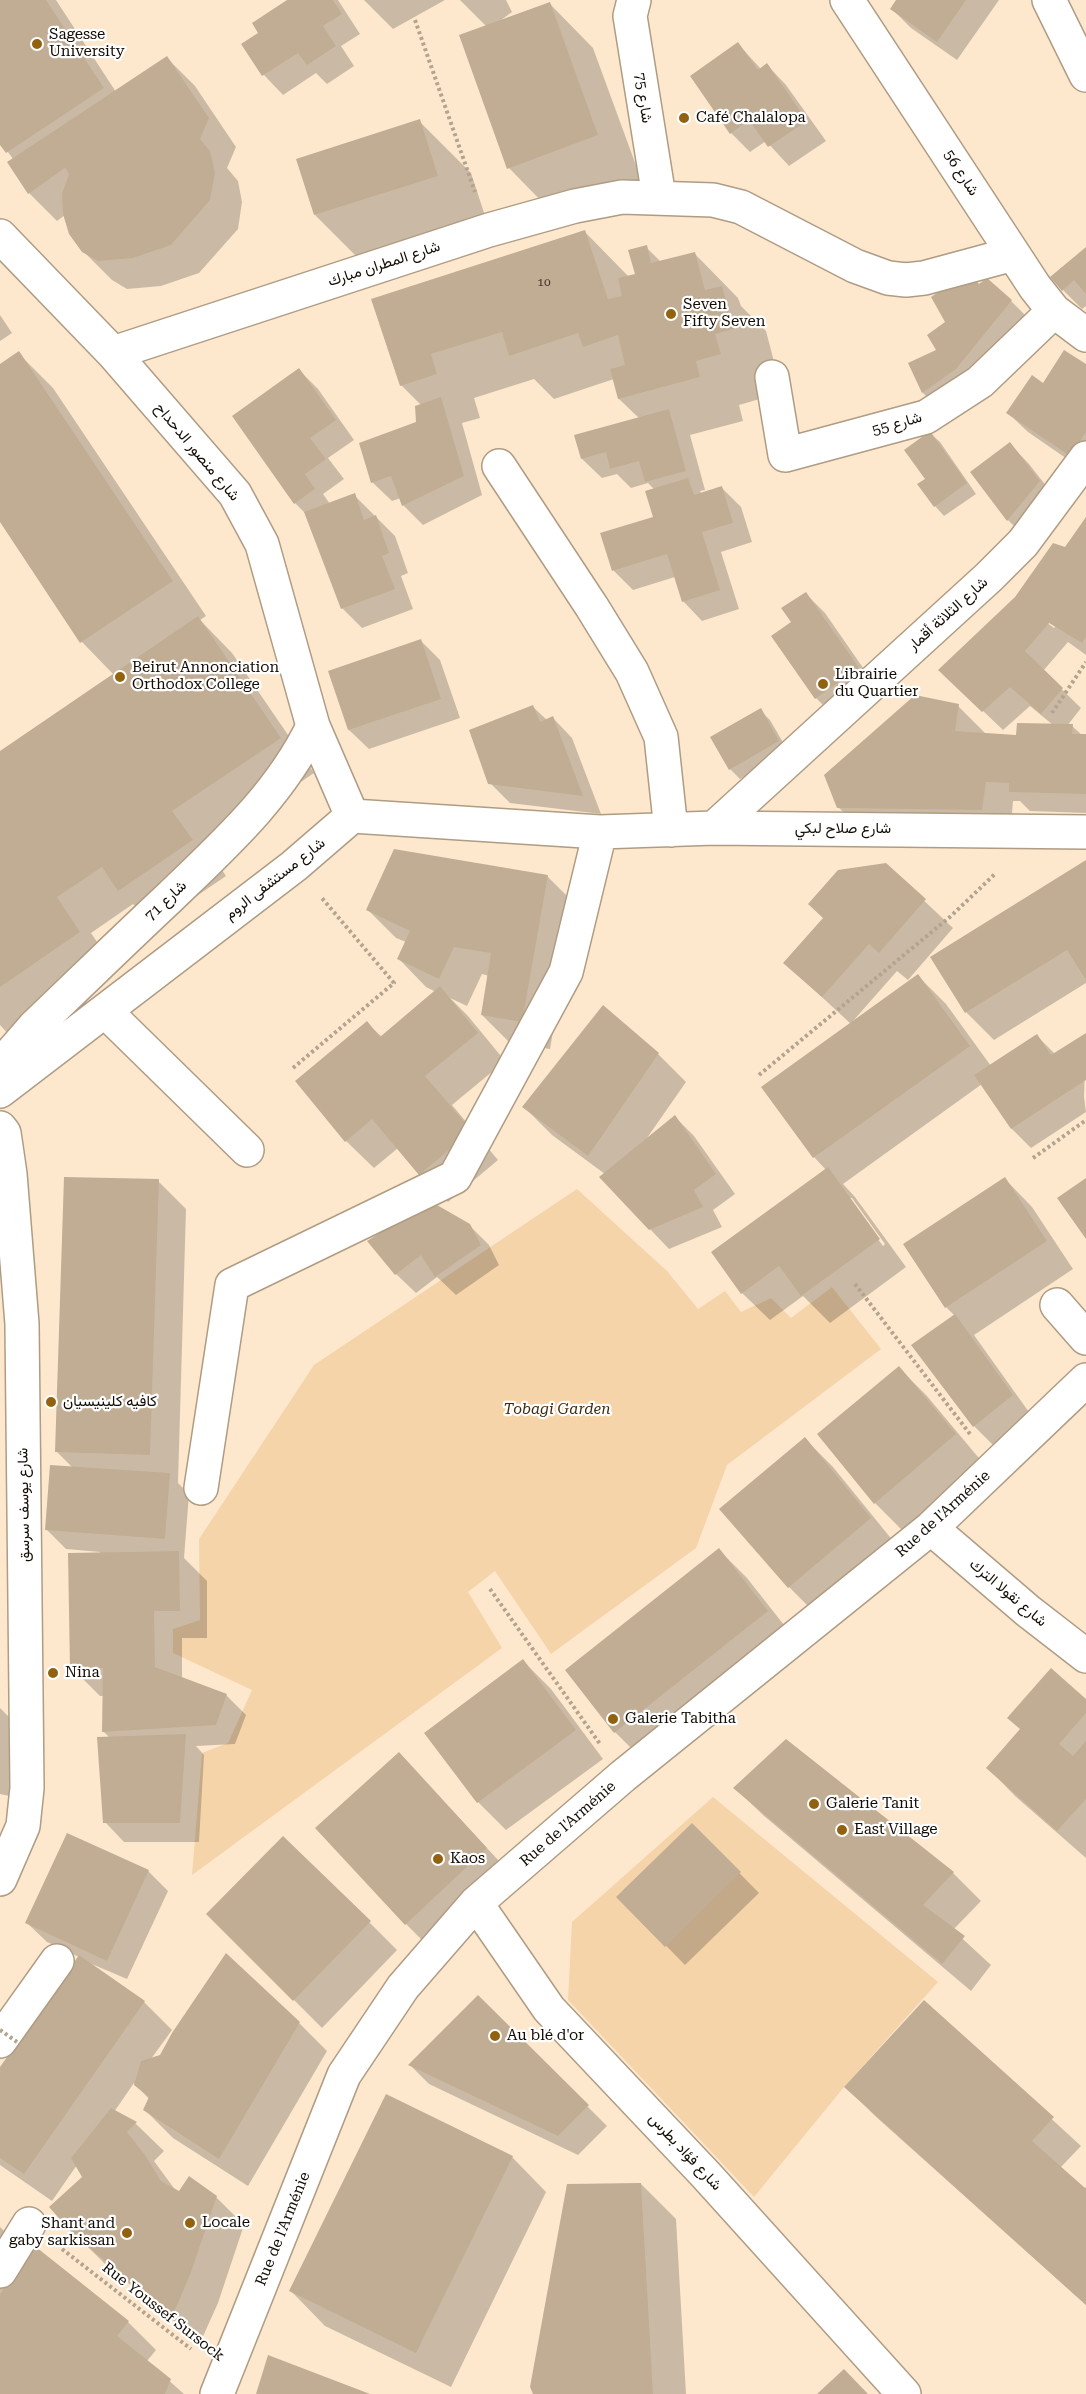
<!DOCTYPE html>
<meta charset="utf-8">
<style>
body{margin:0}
canvas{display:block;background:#fde8ce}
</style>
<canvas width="1086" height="2394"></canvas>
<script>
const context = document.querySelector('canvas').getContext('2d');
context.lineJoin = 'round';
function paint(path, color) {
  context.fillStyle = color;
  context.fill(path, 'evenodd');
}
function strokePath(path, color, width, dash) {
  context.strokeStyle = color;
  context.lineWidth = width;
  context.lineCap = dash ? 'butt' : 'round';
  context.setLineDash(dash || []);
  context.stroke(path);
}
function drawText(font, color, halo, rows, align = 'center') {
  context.font = font + ' "Roboto Serif",Vazirmatn,serif';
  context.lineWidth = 4.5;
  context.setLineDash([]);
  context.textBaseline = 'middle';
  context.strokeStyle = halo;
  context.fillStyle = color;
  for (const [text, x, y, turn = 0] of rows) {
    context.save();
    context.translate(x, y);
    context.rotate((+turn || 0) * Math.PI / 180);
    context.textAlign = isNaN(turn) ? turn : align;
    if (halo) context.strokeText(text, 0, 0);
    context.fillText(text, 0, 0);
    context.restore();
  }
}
const green = new Path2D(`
 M577,1189L667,1271L698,1309L725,1291L741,1312L771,1298L791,1318L832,1287L881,1349L727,1465L696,1548L551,1654L495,1571L468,1592L502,1648L192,1875L202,1753L228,1743L252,1690L173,1653V1629L200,1620L199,1539L314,1365Z
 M713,1797L938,1982L844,2087L754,2197L568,2000L572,1922Z`);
const shadow = new Path2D(`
 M0,0H56L116,92L167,58L195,86L236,147L227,168L238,181L242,202L238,229L199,273L161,286L127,289L112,280L83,251L65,215L57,221L29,193L14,160L0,142Z
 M290,0H338L360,34L341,46L354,66L327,84L316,73L283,95L264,75L243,44L260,33Z
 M364,0H445L393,29Z
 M460,0H506L512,12L497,23L550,4L593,48L641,179L552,212L509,168L486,26Z
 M897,0H999L957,60L911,28L892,9Z
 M738,44L761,69L767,65L786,85L826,141L789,166L766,141L750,152L731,133Z
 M419,121L471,173L489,228L367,267L315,215Z
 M584,231L629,277L637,275L646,247L661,262L695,254L738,298L741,306L766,331L777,373L763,398L739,405L743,421L690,435L705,490L700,491L702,494L722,488L741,507L752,542L721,552L739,609L702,621L683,601L675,577L633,590L614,571L602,534L655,518V490L648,483L631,488L617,474L602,478L582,459L576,436L639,418L619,399L614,379L554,399L534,379L474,398L480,418L462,423L482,495L423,525L403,505L401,498L392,501L372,482L418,423L421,405L401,385L373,300Z
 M1086,249V306L1082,309L1063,290Z
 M980,285L1011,301L1030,320L942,412L923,393L910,364L938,351L947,322Z
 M0,315L12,333L0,341Z
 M18,353L53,388L206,616L200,620L232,653L314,773L206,846L226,876L154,925L133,904L91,933L114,967L11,1037L0,1025V753L114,675L82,642L0,519V365Z
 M1086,366V472L1028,432L1008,413Z
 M299,370L318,389L354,440L328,458L344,479L323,494L330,504L354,495L395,536L408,573L401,576L413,609L362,628L342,608L307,515L295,503L234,416Z
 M930,433L940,442L976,494L944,516L935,506L927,479Z
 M1010,444L1029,464L1058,501L1027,539L1008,520L972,472Z
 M1086,519V655L1068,642L1043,671L1081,708L1067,726H1072L1082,735H1086V813L1030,811L1020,801H1013L1010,837L867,835L838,807L958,706L986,734L1018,737L1053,725L1030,706L1003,730L960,689ZM1046,618L1056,626L1054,628L1046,622Z
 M806,594L825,613L877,688L835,717L816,698L793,623Z
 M421,641L440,660L460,718L369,749L349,730L330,672Z
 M533,707L547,720L553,718L572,738L601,814L510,803L490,783Z
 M760,710L770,720L788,751L740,779L730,769Z
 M1086,862V983L994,1040L966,1012Z
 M886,865L953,928L908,980L897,971L853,1021L918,976L946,1004L991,1066L1037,1036L1055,1054L1086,1035L1084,1097L1086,1112L1031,1148L1012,1129L982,1084L843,1184L855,1197L906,1267L830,1323L803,1296L770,1320L742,1293L826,1170L814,1157L851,1024L785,963ZM848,1198H852L885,1244L883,1246Z
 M547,876L575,904L550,1049L510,1043L482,1015L489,976L482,974L467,1006L450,998L468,1016L505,1061L452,1105L498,1160L448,1202L398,1148L374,1168L346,1141L367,1023L382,1037L436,992L426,987L399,959L406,942L396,938L368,910Z
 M658,1054L686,1082L647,1138L675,1117L694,1136L735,1194L713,1210L722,1227L669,1249L650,1229L605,1174L552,1135L524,1107Z
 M1005,1179L1032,1207L1073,1269L974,1335L1031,1415L994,1446L974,1426L913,1346L955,1316L946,1307Z
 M158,1181L186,1209L178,1483L189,1494L184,1558L207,1581V1638H182V1679L226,1695L246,1715L235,1744L196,1746L204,1755L199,1842H124L105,1822L110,1738L103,1731L104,1696H100L72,1668L100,1552L66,1549L47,1530L73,1468L57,1452Z
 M430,1203L469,1225L489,1245L499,1265L456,1295L437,1277L416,1293L396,1274Z
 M899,1368L927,1396L983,1463L903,1531L875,1503Z
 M805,1439L833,1467L898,1547L817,1615L789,1587L721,1509Z
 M719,1550L747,1578L795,1639L643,1760L615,1732L567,1671Z
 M523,1661L551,1689L603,1759L506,1830L478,1802L426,1734Z
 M1086,1701V1858L1015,1796L988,1768Z
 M0,1708L16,1724L14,1797L0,1794Z
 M786,1741L953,1873L981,1901L953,1930L991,1965L971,1991L763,1815L735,1788Z
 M399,1754L514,1877L434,1952L406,1924Z
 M692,1825L759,1893L685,1965L618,1897Z
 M68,1835L148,1871L168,1891L127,1979L87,1962L144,2002L172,2030L151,2059L299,2023L327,2051L248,2186L173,2138L145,2110L149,2099L134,2083L114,2112L136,2124L164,2151L154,2161L176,2191L216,2197L244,2225L218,2303L200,2343L104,2263L75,2234L84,2177L77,2165L52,2201L0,2165V2070L79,1957L47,1942L27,1923Z
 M208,1914L369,1922L397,1950L322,2028Z
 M478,1997L607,2126L578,2155L429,2084L410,2065Z
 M924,2002L1081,2146L1060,2168L1086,2189V2305L874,2115L847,2087Z
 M512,2157L546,2192L451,2387L325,2326L291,2291Z
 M641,2184L676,2219L686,2394H535Z
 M0,2227L31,2257L37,2250L128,2322L156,2350L147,2361L184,2394H0Z`);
const building = new Path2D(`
 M0,0H46L104,88L6,153L0,145Z
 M287,0H333L342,14L323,26L336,46L307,65L298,53L262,76L241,44L258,33L252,23Z
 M896,0H966L937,42L890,9Z
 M550,2L598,135L507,169L459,35Z
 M738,42L758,70L767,63L807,121L768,147L749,120L730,134L690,76Z
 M167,56L209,118L200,139L210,151L215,173L210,200L171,245L133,258L98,261L82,252L69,234L63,214L62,194L69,174L65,168L28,194L7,162Z
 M420,119L438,176L314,215L296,159Z
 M585,230L608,299L622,296L618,278L635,274L628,250L647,245L651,263L695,252L705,290L722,286L734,329L715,334L721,354L696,361L700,377L618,399L610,369L625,365L618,335L583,347L578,333L509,356L502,332L431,354L437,374L400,386L371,299Z
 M1086,247V294L1074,280L1062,291L1050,277Z
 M968,271L979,284L987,278L1012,300L956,369L922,393L908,363L936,350L927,335L945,322L931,297Z
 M1064,350L1086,364V432L1070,456L1006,413L1032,375L1043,383Z
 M19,351L173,581L80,643L0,522V364Z
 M299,368L336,420L310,438L326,459L305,474L315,489L294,504L232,416Z
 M441,397L464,476L402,506L391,476L371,483L359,443L416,422L415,406Z
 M669,409L686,471L645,482L639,461L610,469L606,452L581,459L574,435Z
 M930,431L967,483L934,507L917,484L925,479L904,450Z
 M1010,442L1040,481L1007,521L970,472Z
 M688,478L694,495L722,486L733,523L702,532L720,590L682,602L667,554L612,571L600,533L653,517L645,491Z
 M355,493L364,520L376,515L389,553L382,556L395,589L341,609L304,512Z
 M1086,517V637L1082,643L1049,623L1025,651L1063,688L1041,714L1010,687L982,712L938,670L1015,597L1053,543L1065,547Z
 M806,592L859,668L815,699L771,636L791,622L781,608Z
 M198,616L281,738L172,811L193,840L118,891L102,867L57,897L80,932L0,987V751Z
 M421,639L441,699L348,730L328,671Z
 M915,695L959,704L955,731L1016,735L1017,723L1073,724L1072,734H1086V794L1009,792V783L986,782L982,810L837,808L824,775Z
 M533,705L540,722L553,716L583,796L488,784L469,730Z
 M761,708L779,741L729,770L710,737Z
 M394,849L548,875L522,1022L481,1015L491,953L454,947L439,979L397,959L410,931L366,910Z
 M1086,860V980L1067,950L965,1013L930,957Z
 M886,863L926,899L879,953L869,944L822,997L783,963L823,918L808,904L838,870Z
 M918,974L970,1046L813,1158L761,1087Z
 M440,986L478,1033L425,1076L472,1131L419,1175L372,1119L345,1142L295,1081L367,1021L380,1037Z
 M603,1005L659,1053L588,1156L522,1107Z
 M1086,1033V1080L1011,1129L974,1075L1037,1034L1051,1055Z
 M675,1115L716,1174L694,1190L703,1207L649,1230L599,1177Z
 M828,1167L880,1239L801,1296L779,1266L741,1294L711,1252Z
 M64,1177L159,1179L150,1455L55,1452Z
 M1005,1177L1047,1241L945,1308L903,1244Z
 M1086,1178V1239L1057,1198Z
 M430,1201L470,1224L481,1245L435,1277L421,1255L395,1275L367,1241Z
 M955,1314L1013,1395L973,1427L911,1345Z
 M899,1366L956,1434L874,1504L817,1434Z
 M805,1437L871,1518L788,1588L719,1509Z
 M50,1465L170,1473L165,1539L45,1530Z
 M719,1548L768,1611L614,1733L565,1670Z
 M179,1551L180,1611H154L155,1667L227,1694L216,1725L102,1732L103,1668L70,1669L68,1553Z
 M523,1659L576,1730L477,1803L424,1733Z
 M1051,1668L1086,1699V1713L1059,1744L1073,1756L1086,1741V1799L1057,1831L986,1768L1020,1729L1007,1718Z
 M186,1734L180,1823H103L97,1737Z
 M786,1739L954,1872L923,1905L965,1936L942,1964L733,1788Z
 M399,1752L487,1848L405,1925L315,1828Z
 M692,1823L741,1872L665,1947L616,1897Z
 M67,1833L149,1870L107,1961L25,1923Z
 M283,1836L371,1921L293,2001L206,1914Z
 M226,1953L300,2022L219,2159L143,2110L149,2097L134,2085L141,2061L160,2055L172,2033Z
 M79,1955L145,2001L24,2174L0,2158V2067Z
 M478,1995L589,2105L558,2136L408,2065Z
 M924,2000L1054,2117L1032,2141L1085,2188L1086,2187V2305L844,2087Z
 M386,2094L513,2156L416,2353L289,2291Z
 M111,2108L137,2122L127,2132L145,2155L161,2181L179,2191L189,2176L217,2196L190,2275L172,2317L74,2235L49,2207L82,2177L71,2158Z
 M641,2183L653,2394H533L530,2387L567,2184Z
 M36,2247L129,2321L117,2336L171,2379L165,2394H0V2294Z
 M268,2355L370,2394H256Z
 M844,2369L868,2394H817Z`);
const path = new Path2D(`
 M415,20L475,192
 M1052,713L1086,662
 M293,1068L394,983L321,897
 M759,1075L951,916L996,873
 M1033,1158L1086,1120
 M855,1284L970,1434
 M490,1589L600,1744
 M62,2249L191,2349`);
const minor = new Path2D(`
 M634,0L630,16L659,197
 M847,0L1035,287L1054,311L1086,335
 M1049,0L1086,75
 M0,236L113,353L235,494L262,544L313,726L352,816
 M113,353L489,230L575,206L622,197L713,200L741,207L855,266L888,278L906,280L924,278L1013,254
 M772,377L785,455L926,417L980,382L1054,311
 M499,466L592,607L632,672L661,737L671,830
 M714,828L989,577L1023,543L1086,458
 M105,1011L247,1150
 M0,1061L8,1057L34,1027C79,984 124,940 170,897C224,845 280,795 313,726
 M0,1091L294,866L352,816L600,832L714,828L1086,832
 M0,1128L4,1133L10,1174L22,1324L27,1788L23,1826L0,1879
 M1057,1305L1086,1338
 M201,1488L232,1285L455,1177L566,972L600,832
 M931,1528L1028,1611L1086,1656
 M476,1903L549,2009L706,2175L904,2394
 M0,2041L57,1961
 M0,2271L29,2224
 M217,2394L344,2075L403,1987L476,1903L623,1776L931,1528L1086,1380`);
const pathBridge = new Path2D(`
 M0,2030L17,2042`);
const markers = [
 [37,44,6,"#926210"],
 [684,118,6,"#926210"],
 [671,314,6,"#926210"],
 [120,677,6,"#926210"],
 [823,684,6,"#926210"],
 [51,1402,6,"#926210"],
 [53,1673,6,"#926210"],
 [613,1719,6,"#926210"],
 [814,1804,6,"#926210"],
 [842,1830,6,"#926210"],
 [438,1859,6,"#926210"],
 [495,2036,6,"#926210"],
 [190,2223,6,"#926210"],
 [127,2233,6,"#926210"]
];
const numberNames = [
 ["10",544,282]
];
const poiNames = [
 ["Sagesse",49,35],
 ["University",49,52],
 ["Café Chalalopa",696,118],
 ["Seven",683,305],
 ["Fifty Seven",683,322],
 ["Beirut Annonciation",132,668],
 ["Orthodox College",132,685],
 ["Librairie",835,675],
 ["du Quartier",835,692],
 ["كافيه كلينيسيان",63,1402],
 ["Nina",65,1673],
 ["Galerie Tabitha",625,1719],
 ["Galerie Tanit",826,1804],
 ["East Village",854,1830],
 ["Kaos",450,1859],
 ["Au blé d'or",507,2036],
 ["Locale",202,2223],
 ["Shant and",115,2224,"right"],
 ["gaby sarkissan",115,2241,"right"]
];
const streetNames = [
 ["شارع 75",643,98,81],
 ["شارع 56",961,173,57],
 ["شارع المطران مبارك",384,264,-18],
 ["شارع 55",897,424,-16],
 ["شارع منصور الدحداح",197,452,50],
 ["شارع الثلاثة أقمار",948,614,-42],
 ["شارع صلاح لبكي",843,829],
 ["شارع مستشفى الروم",275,879,-38],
 ["شارع 71",166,901,-44],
 ["شارع يوسف سرسق",24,1505,-91],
 ["Rue de l'Arménie",943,1514,-42],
 ["شارع نقولا الترك",1008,1593,40],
 ["Rue de l'Arménie",568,1824,-41],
 ["شارع فؤاد بطرس",685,2152,47],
 ["Rue de l'Arménie",283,2229,-68],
 ["Rue Youssef Sursock",163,2312,38]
];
const parkNames = [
 ["Tobagi Garden",557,1410]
];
paint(green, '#f5d4aa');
paint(shadow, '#0003');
paint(building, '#c1ad94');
strokePath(minor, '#af9c83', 36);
strokePath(path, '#b4a38f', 4, [3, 3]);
strokePath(minor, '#fff', 33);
strokePath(pathBridge, '#b4a38f', 4, [3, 3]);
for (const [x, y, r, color] of markers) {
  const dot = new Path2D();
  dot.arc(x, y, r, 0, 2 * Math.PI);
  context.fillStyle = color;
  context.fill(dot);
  strokePath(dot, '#fff', 2);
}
drawText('12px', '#3e3428', null, numberNames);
drawText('15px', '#130c04', '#fff', poiNames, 'left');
drawText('15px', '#130c04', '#fff', streetNames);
drawText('italic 15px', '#3d2a0e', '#fff', parkNames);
</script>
